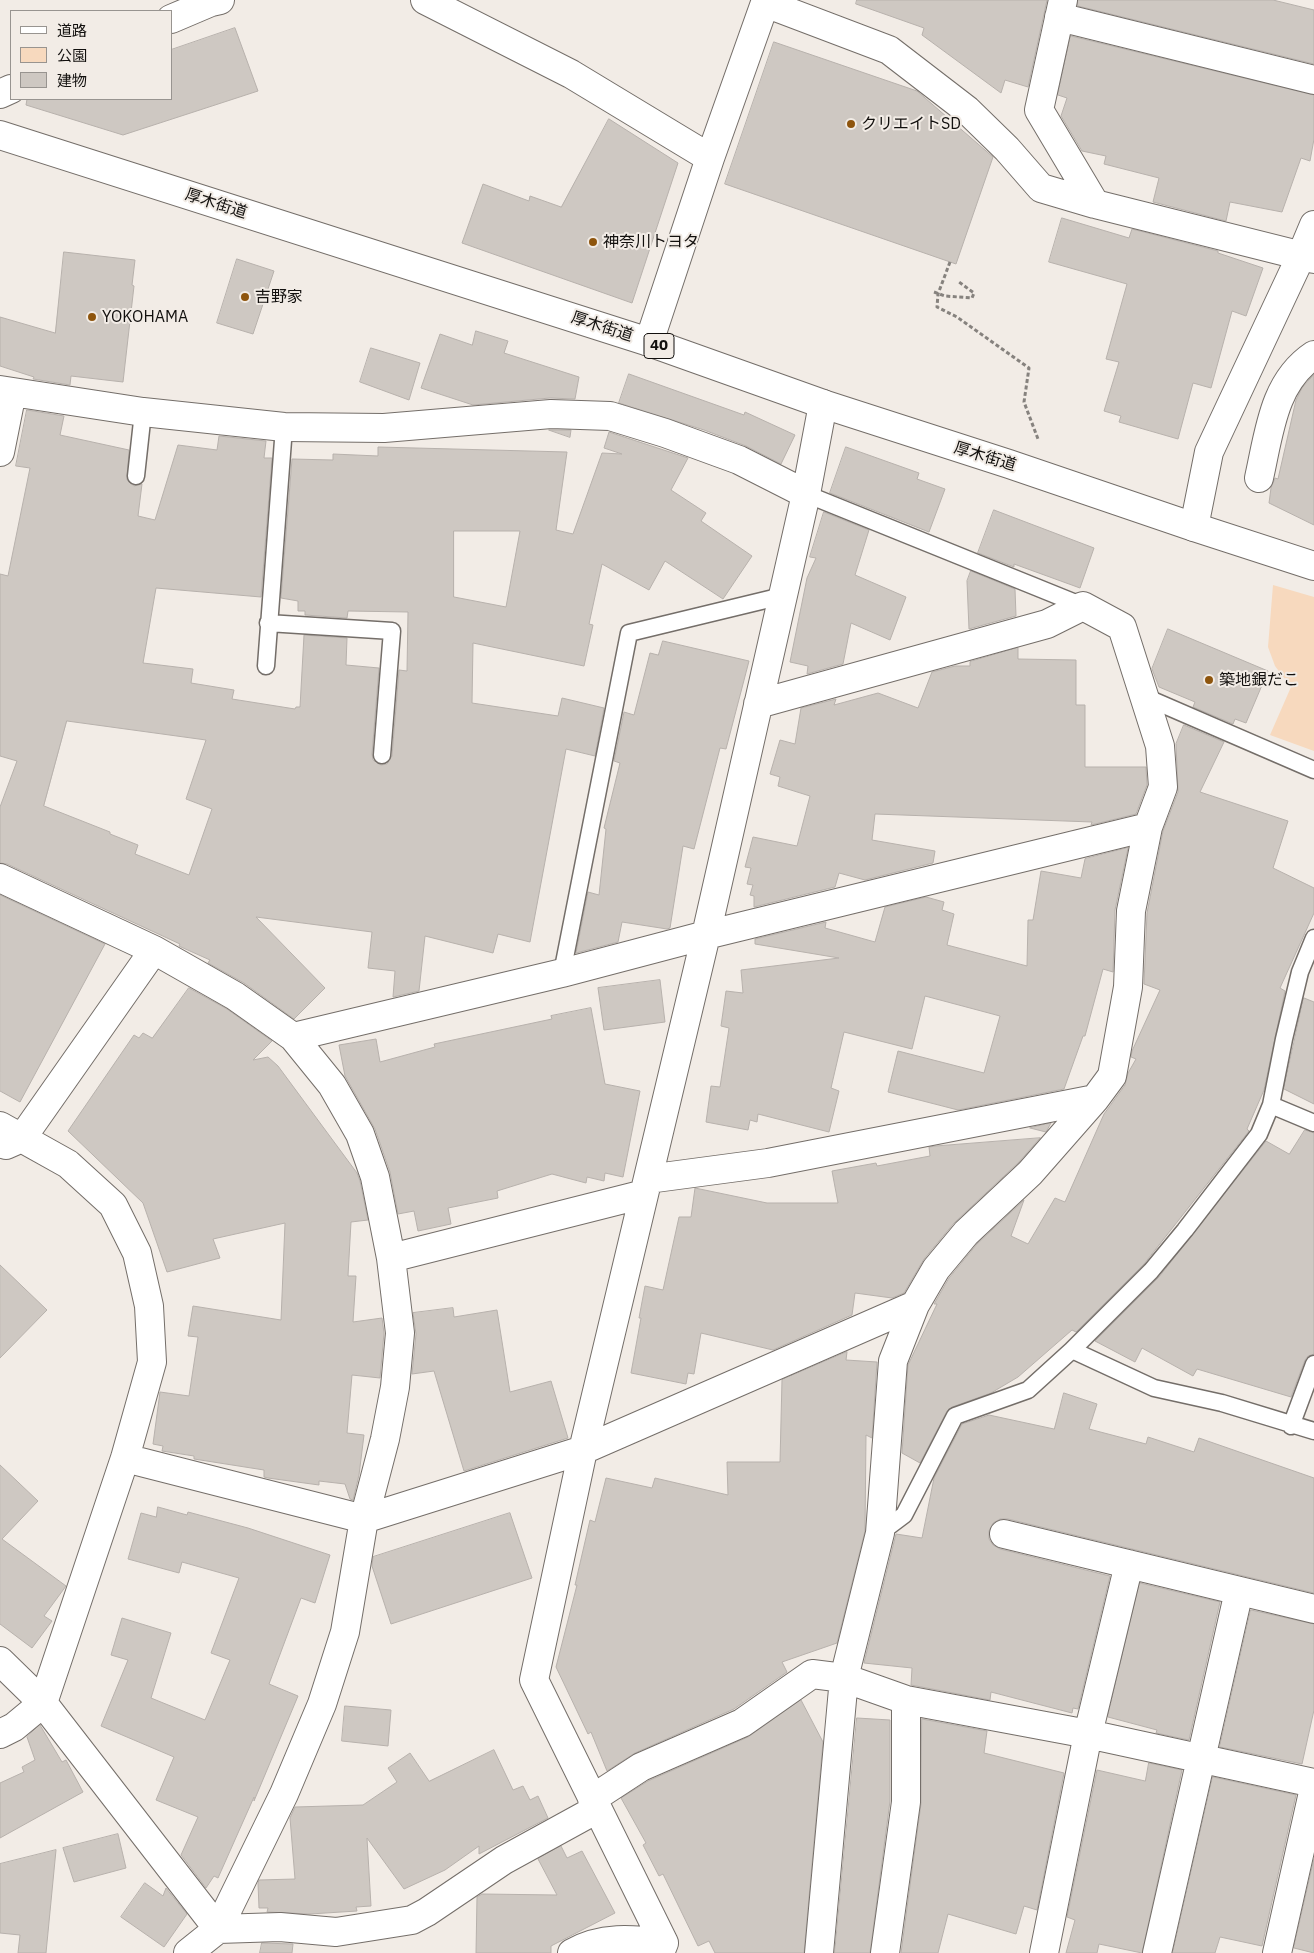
<!DOCTYPE html>
<meta charset="utf-8">
<style>
body{margin:0}
#map{position:relative;width:1314px;height:1953px;overflow:hidden;background:#f2ece6;font-family:"IBM Plex Sans","Noto Sans JP",sans-serif}
canvas{display:block}
.legend{position:absolute;left:10px;top:10px;width:162px;height:90px;box-sizing:border-box;background:#f2ece6;border:1px solid #989490;margin:0;padding:6px 9px;list-style:none;font-size:15px;color:#12100e}
.legend li{display:flex;align-items:center;gap:10px;height:25px}
.legend b{width:25px;border:1px solid #989490}
</style>
<div id="map">
<canvas width="1314" height="1953"></canvas>
<ul class="legend">
<li><b style="height:6px;background:#fff"></b>道路</li>
<li><b style="height:14px;background:#f7d9be"></b>公園</li>
<li><b style="height:14px;background:#cec8c2"></b>建物</li>
</ul>
</div>
<script>
const context = document.querySelector('canvas').getContext('2d');
context.lineJoin = 'round';
function paint(path, color) {
  context.fillStyle = color;
  context.fill(path, 'evenodd');
}
function strokePath(path, color, width, dash) {
  context.strokeStyle = color;
  context.lineWidth = width;
  context.lineCap = dash ? 'butt' : 'round';
  context.setLineDash(dash || []);
  context.stroke(path);
}
function drawText(font, color, halo, rows, align = 'center') {
  context.font = font + ' "IBM Plex Sans","Noto Sans JP",sans-serif';
  context.lineWidth = 4;
  context.setLineDash([]);
  context.textBaseline = 'middle';
  context.strokeStyle = halo;
  context.fillStyle = color;
  for (const [text, x, y, turn = 0] of rows) {
    context.save();
    context.translate(x, y);
    context.rotate((+turn || 0) * Math.PI / 180);
    context.textAlign = isNaN(turn) ? turn : align;
    if (halo) context.strokeText(text, 0, 0);
    context.fillText(text, 0, 0);
    context.restore();
  }
}
const green = new Path2D(`
 M1273,585L1314,597V751L1270,735L1291,687L1275,666L1268,647Z`);
const building = new Path2D(`
 M857,0H1047L1028,87L1005,80L1001,93L922,35L924,28L856,4Z
 M1078,0H1273L1314,10V64L1078,6Z
 M235,28L258,91L123,135L26,105L27,99H171V50Z
 M1071,36L1314,95V139L1310,161L1301,158L1282,212L1230,202L1226,221L1153,202L1159,178L1104,164L1106,156L1082,151L1061,116L1067,98L1058,95Z
 M774,42L917,91L993,157L956,264L725,184Z
 M609,119L678,163L632,303L462,243L483,184L529,201L530,196L561,207Z
 M1062,218L1129,238L1132,229L1218,251V253L1263,268L1246,316L1232,311L1211,388L1193,383L1178,439L1119,422L1121,416L1104,411L1119,362L1106,359L1127,284L1049,262Z
 M64,252L135,260L132,285L134,286L123,382L71,376L70,385L33,379L34,377L0,366V317L55,333Z
 M237,259L274,271L253,334L217,323Z
 M476,331L508,341L504,353L579,377L575,399L550,398L473,405L421,388L440,334L472,345Z
 M371,348L420,363L409,400L360,382Z
 M629,374L744,415L745,412L795,435L781,464L746,446L704,430L619,403Z
 M1314,375V525L1269,503L1271,488L1275,478L1278,479L1296,400L1302,388Z
 M27,410L64,416L60,435L129,450L127,480L134,486L142,484L138,516L155,520L178,445L217,450L219,436L266,441L264,458H272L261,597L156,588L143,663L193,669L191,683L234,690L232,699L295,709L296,707H300L304,635L347,638L346,665L379,668L372,754L373,760L381,765L387,764L392,756L399,670L407,671L408,612L348,611L347,618L305,615V611H298V601L281,598L292,459L333,460V454L378,456V447L567,452L556,530L573,534L602,453L622,454L604,448L609,432L688,458L671,490L706,513L701,521L752,556L723,599L665,561L649,590L602,564L589,624L593,625L584,666L473,643L472,703L558,716L562,698L604,708L595,756L566,749L530,942L498,934L493,953L425,936L419,991L393,997L395,971L368,968L372,932L256,917L325,988L294,1019L244,983L208,963L210,960L181,947L179,946L180,944L7,864L0,863V807L17,761L0,756V574L8,576L30,468L16,466ZM454,531H520L506,607L454,597ZM67,721L206,740L186,799L212,809L189,875L135,854L138,845L110,834V832L44,806Z
 M549,430H571L570,437Z
 M846,447L919,473L917,479L945,489L929,532L830,493Z
 M994,510L1094,548L1080,588L1014,564V567L978,553Z
 M824,512L869,530L855,575L906,597L890,640L851,623L843,664L807,674L808,666L790,662L807,578L816,558L810,557Z
 M971,571L1015,589L1016,616L969,629L967,581Z
 M1168,629L1268,671L1246,723L1235,719L1233,724L1193,707L1195,702L1159,687L1152,669Z
 M663,641L749,661L726,749L720,748L694,849L683,846L670,928L667,929L622,922L618,942L576,953L588,892L599,895L606,829L604,828L620,763L614,761L624,712L634,715L650,653L658,655Z
 M1018,648V659L1076,660V705H1085V767H1146L1147,785L1136,814L1091,825L1092,822L875,814L872,840L935,851L933,863L865,880L839,873L835,887L754,907V896L750,895L753,885L747,884L751,868L745,867L753,837L797,846L810,796L778,786L780,777L770,774L780,740L795,744L801,708L836,699L834,705L878,693L918,708L932,672L955,666H970V662Z
 M1184,725L1224,742L1200,792L1288,821L1273,868L1314,888V913L1280,988L1285,991L1264,1090L1247,1129L1249,1131L1144,1264L1076,1332L1072,1330L1018,1377L991,1393L952,1407L947,1411L920,1463L902,1453L908,1365L937,1304H934L949,1278L977,1244L1024,1200L1011,1236L1028,1244L1055,1198L1065,1202L1104,1114L1125,1085L1128,1073L1136,1059L1131,1057L1132,1051L1160,990L1144,984L1147,913L1163,831L1178,792L1176,744Z
 M1128,848L1115,910L1113,972L1103,969L1085,1036H1083L1064,1089L958,1110L888,1092L898,1051L984,1073L1000,1016L925,996L912,1049L844,1032L831,1088L839,1091L829,1132L758,1114L757,1122L750,1120L748,1130L706,1122L711,1086L720,1087L729,1028L721,1026L726,991L743,993L741,970L839,958L755,944V939L826,922L825,928L875,942L885,907L926,897L944,902L942,910L954,914L947,945L1027,966L1028,920H1033L1041,871L1081,878L1085,859Z
 M0,895L105,944L20,1102L0,1091Z
 M660,980L665,1022L604,1030L598,988Z
 M189,988L227,1009L272,1041L253,1060L268,1057L278,1066L357,1173L360,1181L368,1220L351,1222L348,1276H356L353,1322L382,1318L384,1333L380,1378L352,1375L347,1433L364,1435L359,1475L353,1500L350,1499L345,1484L319,1481V1485L268,1478L264,1477V1470L194,1459V1456L162,1451L163,1446L153,1444L160,1392L189,1396L198,1337L188,1336L193,1306L281,1320L285,1223L213,1239L220,1258L167,1272L143,1203L68,1131L134,1035L139,1038L143,1033L152,1038Z
 M1304,998L1314,1002V1104L1284,1089Z
 M591,1008L605,1084L640,1091L623,1177L605,1173L604,1181L587,1177L586,1183L552,1174L497,1191L498,1198L448,1208L451,1224L418,1231L414,1211L398,1214L390,1172L375,1129L345,1076L339,1045L376,1039L380,1062L435,1047L434,1044L552,1019L551,1016Z
 M1051,1123L1046,1132L1030,1128Z
 M1305,1130L1314,1133V1354L1308,1356L1305,1360L1291,1397L1197,1369L1193,1376L1142,1348L1135,1362L1095,1341L1159,1277L1266,1141L1289,1154Z
 M1040,1138L1019,1162L954,1223L924,1259L904,1293L892,1298L855,1293L852,1315L773,1350L701,1333L694,1374L688,1373L686,1384L631,1373L641,1318H639L645,1286L663,1290L679,1217H691L695,1188L767,1203H838L832,1171L876,1163L877,1166L930,1156L929,1147L936,1146Z
 M0,1265L47,1310L0,1358Z
 M453,1308L454,1317L497,1310L510,1392L551,1381L568,1438L464,1471L434,1371L412,1374L416,1334L413,1313Z
 M847,1352L846,1360L877,1362L872,1438L866,1435L865,1531L837,1643L782,1662L787,1672L734,1709L635,1753L607,1771L591,1732L588,1734L556,1667L577,1585H575L590,1520L595,1522L606,1478L652,1488L655,1478L728,1495L727,1462H780L782,1380Z
 M1064,1393L1097,1404L1089,1429L1146,1444L1148,1437L1194,1452L1199,1438L1314,1478V1593L1008,1519H1000L993,1523L989,1531V1539L993,1545L1000,1549L1110,1576L1078,1709L1073,1708L1072,1713L991,1692L990,1700L911,1685L912,1668L864,1663L896,1534L922,1538L934,1478L962,1424L989,1415L1054,1429Z
 M0,1465L38,1501L2,1539L66,1586L44,1616L52,1621L32,1648L0,1624Z
 M158,1507L187,1515L188,1512L248,1528L330,1555L315,1603L301,1598L269,1684L298,1696L254,1801V1797L218,1878L214,1876L206,1888L181,1855L198,1817L156,1800L174,1757L101,1726L128,1660L111,1655L122,1618L171,1633L151,1698L205,1720L230,1660L211,1653L239,1578L182,1562L179,1573L128,1559L141,1513L156,1517Z
 M510,1513L532,1578L391,1624L372,1566L373,1557Z
 M1140,1583L1220,1602L1189,1740L1156,1733L1157,1730L1108,1717Z
 M1251,1610L1314,1624V1710L1302,1764L1220,1747Z
 M801,1700L823,1742L804,1953H715L709,1941L698,1946L663,1874L659,1876L643,1845L646,1843L621,1798L648,1781L748,1737Z
 M345,1706L391,1710L388,1746L342,1741Z
 M857,1718L890,1720V1801L870,1953H835Z
 M922,1719L987,1731L984,1753L1064,1773L1037,1910L1024,1906L1016,1934L948,1914L938,1953H901L921,1804Z
 M40,1725L62,1762L66,1760L83,1792L0,1838V1783L24,1772L22,1767L35,1760L27,1737Z
 M494,1750L513,1790L523,1786L530,1800L538,1796L548,1818L479,1854V1846L445,1870L404,1889L367,1838L371,1906L356,1907L357,1911L310,1914L267,1912L268,1908H259L258,1883L259,1880L295,1879L290,1818L295,1807L363,1805L397,1782L388,1768L410,1753L429,1781Z
 M1149,1763L1182,1770L1142,1953L1099,1944L1097,1953H1066L1075,1920L1067,1917L1097,1770L1145,1781Z
 M1213,1777L1296,1795L1262,1946L1220,1937L1215,1953H1173Z
 M118,1834L126,1868L74,1882L63,1848Z
 M561,1846L567,1858L582,1851L615,1913L551,1946V1953H476L477,1897L482,1894L557,1895L538,1859Z
 M56,1850L46,1953H18L20,1935L0,1933V1864Z
 M1314,1859V1953L1294,1948Z
 M145,1883L163,1896L166,1888L187,1914L164,1947L121,1917Z
 M262,1943L293,1944L292,1953H260Z`);
const path = new Path2D(`
 M950,262L938,294L937,307L957,317L1029,368L1024,402L1038,439
 M934,292L945,296L972,298L974,293L959,282`);
const lane = new Path2D(`
 M136,476L143,412
 M806,494L1083,606
 M268,623L392,631L382,755
 M266,666L284,427
 M1143,696L1314,770
 M562,973L629,633L782,596
 M1271,1105L1314,1123
 M1072,1350L1151,1271L1185,1230L1259,1134L1271,1105L1284,1039L1300,972L1314,938
 M1291,1426L1314,1364
 M880,1533L904,1515L955,1416L1028,1390L1072,1350L1154,1388L1222,1403L1314,1431`);
const street = new Path2D(`
 M425,0L571,74L710,158
 M1063,0L1039,110L1095,204
 M1059,17L1314,80
 M171,19L211,2L220,0
 M0,94L11,89
 M649,342L710,158L765,3L889,50L967,110L1007,149L1041,188L1095,204L1314,259
 M0,390L143,412L284,427L384,428L551,414L610,416L665,433L739,460L806,494
 M0,452L12,392
 M1259,478C1269,434 1273,382 1314,355
 M1194,527L1209,452L1301,256L1314,225
 M758,704L1047,624L1083,606L1122,627L1160,746L1163,787L1148,827L1131,911L1128,987L1112,1076L1095,1099L1030,1173L966,1233L936,1269L915,1305L893,1361L880,1533L844,1678L819,1953
 M0,878L154,950L235,996L293,1037L332,1085L360,1134L375,1177L391,1258L400,1333L395,1387L385,1439L364,1519L345,1632L322,1704L284,1794L218,1929L280,1927L336,1932L412,1920L427,1912L504,1860L597,1809
 M293,1037L562,973L706,935L1148,827
 M0,1126L68,1164L113,1205L137,1253L149,1306L152,1362L125,1458L43,1703L14,1727L0,1734
 M6,1145L22,1138L154,950
 M648,1179L768,1163L1095,1099
 M391,1258L644,1194
 M125,1458L364,1519L583,1450L915,1305
 M1004,1534L1314,1609
 M0,1661L43,1703L218,1929L188,1953
 M592,1799L641,1767L742,1723L812,1674L844,1678L906,1700L1088,1734L1314,1783
 M572,1953C601,1936 633,1939 664,1943
 M660,1953L664,1943L534,1680L583,1450L706,935L806,494L823,404
 M885,1953L906,1802V1700
 M1044,1953L1088,1734L1129,1564
 M1157,1953L1239,1591
 M1277,1953L1314,1788`);
const primary = new Path2D(`
 M0,135L649,342L823,404L1009,464L1194,527L1314,566`);
const markers = [
 [851,124,5,"#8e550d"],
 [593,242,5,"#8e550d"],
 [245,297,5,"#8e550d"],
 [92,317,5,"#8e550d"],
 [1209,680,5,"#8e550d"]
];
const shields = [
 [659,346,30]
];
const shieldNames = [
 ["40",659,346]
];
const poiNames = [
 ["クリエイトSD",861,124],
 ["神奈川トヨタ",603,242],
 ["吉野家",255,297],
 ["YOKOHAMA",102,317],
 ["築地銀だこ",1219,680]
];
const streetNames = [
 ["厚木街道",216,204,18],
 ["厚木街道",602,327,18],
 ["厚木街道",985,457,17]
];
paint(green, '#f7d9be');
paint(building, '#cec8c2');
strokePath(building, '#b7b1ac', 1);
strokePath(lane, '#746e69', 19);
strokePath(street, '#746e69', 30);
strokePath(primary, '#746e69', 30);
strokePath(path, '#86827e', 3, [4, 2.5]);
strokePath(lane, '#fff', 16);
strokePath(street, '#fff', 28);
strokePath(primary, '#fff', 28);
for (const [x, y, r, color] of markers) {
  const dot = new Path2D();
  dot.arc(x, y, r, 0, 2 * Math.PI);
  context.fillStyle = color;
  context.fill(dot);
  strokePath(dot, '#f2ece6', 2);
}
for (const [x, y, w] of shields) {
  const box = new Path2D();
  box.roundRect(x - w / 2, y - 12.5, w, 25, 4);
  context.fillStyle = '#f2ece6';
  context.fill(box);
  strokePath(box, '#12100e', 1);
}
drawText('bold 15px', '#12100e', null, shieldNames);
drawText('16px', '#12100e', '#f2ece6', poiNames, 'left');
drawText('16px', '#12100e', '#f2ece6', streetNames);
</script>
